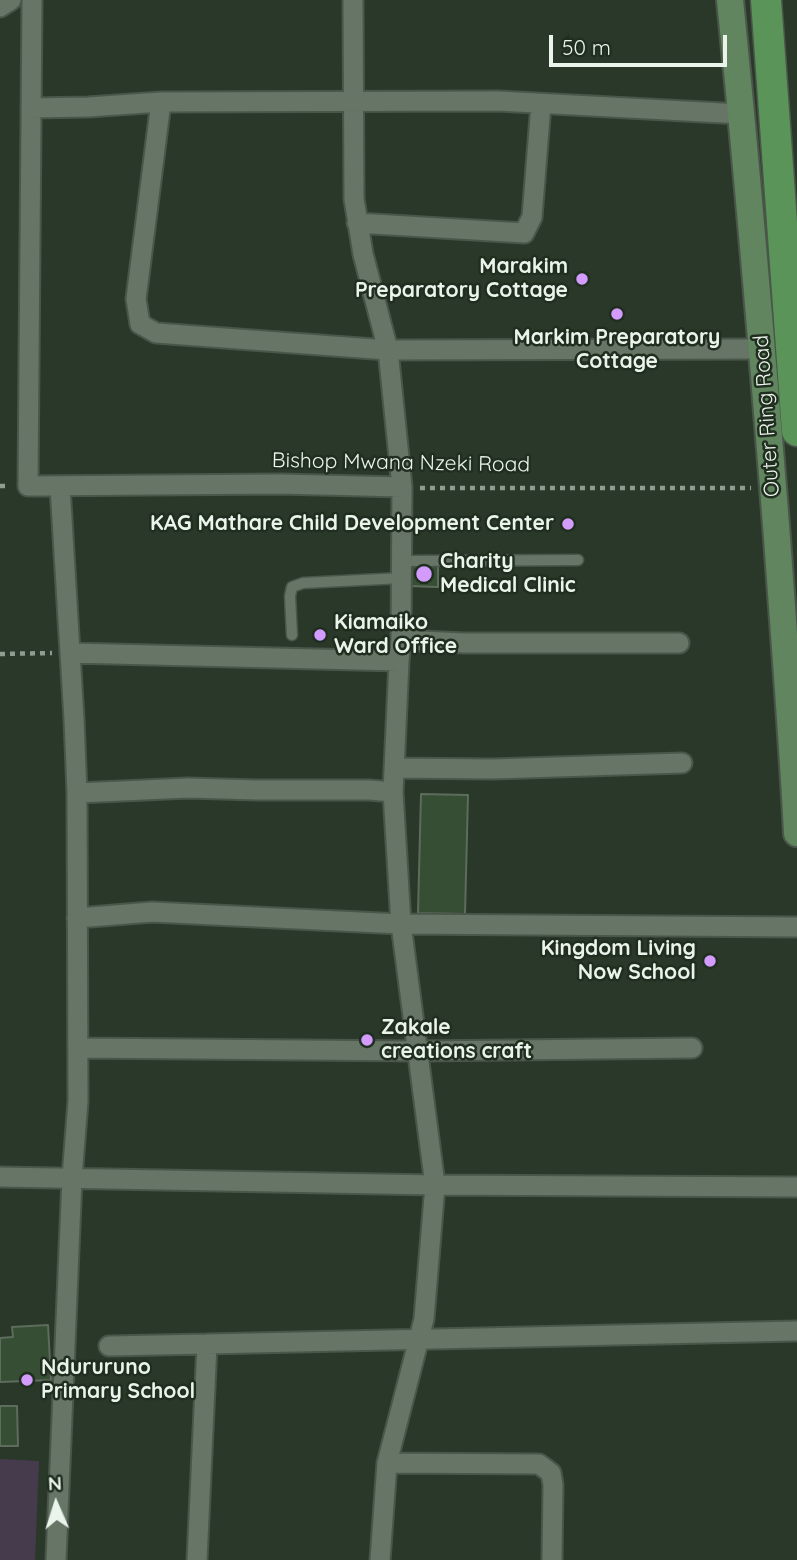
<!DOCTYPE html>
<style>
body{margin:0}
#map{position:relative;width:797px;height:1560px;overflow:hidden;background:#2a382a;font-family:Quicksand,sans-serif}
canvas{display:block}
.north{position:absolute;left:21px;top:1469px;width:70px;height:70px;-webkit-text-stroke:5px #202e20;paint-order:stroke;rotate:357deg;font-size:19px;font-weight:700;line-height:28px;text-align:center;color:#ebf4eb}
.north::after{content:'';display:block;margin:auto;width:24px;height:32px;background:#ebf4eb;clip-path:polygon(50% 0,100% 100%,50% 72%,0 100%)}
.scale{position:absolute;left:549px;top:35px;width:178px;height:32px;box-sizing:border-box;border:4px solid #ebf4eb;border-top:0;padding-left:9px;font-size:21px;line-height:24px;white-space:nowrap;color:#ebf4eb;-webkit-text-stroke:5px #202e20;paint-order:stroke}
</style>
<div id="map">
<canvas width="797" height="1560"></canvas>
<div class="north">N</div>
<div class="scale">50 m</div>
</div>
<script>
const context = document.querySelector('canvas').getContext('2d');
context.lineJoin = 'round';
function paint(path, color) {
  context.fillStyle = color;
  context.fill(path, 'evenodd');
}
function strokePath(path, color, width, dash) {
  context.strokeStyle = color;
  context.lineWidth = width;
  context.lineCap = dash ? 'butt' : 'round';
  context.setLineDash(dash || []);
  context.stroke(path);
}
function drawText(font, color, halo, rows, align = 'center') {
  context.font = font + ' Quicksand,sans-serif';
  context.lineWidth = 5;
  context.setLineDash([]);
  context.textBaseline = 'middle';
  context.strokeStyle = halo;
  context.fillStyle = color;
  for (const [text, x, y, turn = 0] of rows) {
    context.save();
    context.translate(x, y);
    context.rotate((+turn || 0) * Math.PI / 180);
    context.textAlign = isNaN(turn) ? turn : align;
    if (halo) context.strokeText(text, 0, 0);
    context.fillText(text, 0, 0);
    context.restore();
  }
}
const green = new Path2D(`
 M0,1459L39,1461L35,1560H0Z`);
const building = new Path2D(`
 M409,562H438V587L409,586Z
 M421,794L468,795L465,914L418,913Z
 M48,1325L51,1380L0,1382V1338L13,1337L12,1327Z
 M0,1406H17L18,1446H0Z`);
const path = new Path2D(`
 M0,486H10
 M420,488H751
 M0,654L52,653`);
const service = new Path2D(`
 M402,561L578,560
 M292,635L290,596L292,587L303,583L402,578`);
const minor = new Path2D(`
 M32,0L28,486L280,484L402,487
 M0,7L11,0
 M161,102L136,299L140,324L156,333L388,350L762,349
 M31,108L88,107L161,102L498,101L741,114
 M357,223L524,233L532,217L541,104
 M401,640L464,643H679
 M70,653L399,661L401,640L402,487L388,350L363,254L354,199L353,0
 M394,768L493,769L682,763
 M77,793L188,788L257,790H369L393,792
 M77,918L152,912L401,924L797,927
 M78,1048L418,1051L692,1048
 M0,1177L435,1185L797,1187
 M109,1346L207,1344
 M387,1463L539,1464L551,1473L553,1485L552,1560
 M56,1560L72,1178L78,1101L77,793L74,719L60,486
 M197,1560L207,1344L797,1331
 M380,1560L387,1463L424,1319L435,1185L401,924L393,792L399,661`);
const secondary = new Path2D(`
 M730,0C748,179 763,358 777,538C784,636 792,735 797,833`);
const primary = new Path2D(`
 M766,0L797,431`);
const markers = [
 [582,279,7,"#d39cfc"],
 [617,314,7,"#d39cfc"],
 [568,524,7,"#d39cfc"],
 [424,574,9,"#d39cfc"],
 [320,635,7,"#d39cfc"],
 [710,961,7,"#d39cfc"],
 [367,1040,7,"#d39cfc"],
 [27,1380,7,"#d39cfc"]
];
const poiNames = [
 ["Marakim",568,267,"right"],
 ["Preparatory Cottage",568,291,"right"],
 ["Markim Preparatory",617,338,"center"],
 ["Cottage",617,362,"center"],
 ["KAG Mathare Child Development Center",554,524,"right"],
 ["Charity",440,562],
 ["Medical Clinic",440,586],
 ["Kiamaiko",334,623],
 ["Ward Office",334,647],
 ["Kingdom Living",696,949,"right"],
 ["Now School",696,973,"right"],
 ["Zakale",381,1028],
 ["creations craft",381,1052],
 ["Ndururuno",41,1368],
 ["Primary School",41,1392]
];
const streetNames = [
 ["Outer Ring Road",767,416,-94],
 ["Bishop Mwana Nzeki Road",401,463,1]
];
paint(green, '#453b4d');
paint(building, '#354e34');
strokePath(building, '#5d6c5c', 2);
strokePath(service, '#4a564a', 13);
strokePath(minor, '#4a564a', 23);
strokePath(secondary, '#4a564a', 30);
strokePath(primary, '#4a564a', 33);
strokePath(path, '#909c90', 4.5, [5, 5]);
strokePath(service, '#667565', 10);
strokePath(minor, '#667565', 19);
strokePath(secondary, '#60855f', 26);
strokePath(primary, '#5a9459', 30);
for (const [x, y, r, color] of markers) {
  const dot = new Path2D();
  dot.arc(x, y, r, 0, 2 * Math.PI);
  context.fillStyle = color;
  context.fill(dot);
  strokePath(dot, '#202e20', 2.5);
}
drawText('bold 21px', '#ebf4eb', '#202e20', poiNames, 'left');
drawText('21px', '#ebf4eb', '#202e20', streetNames);
</script>
